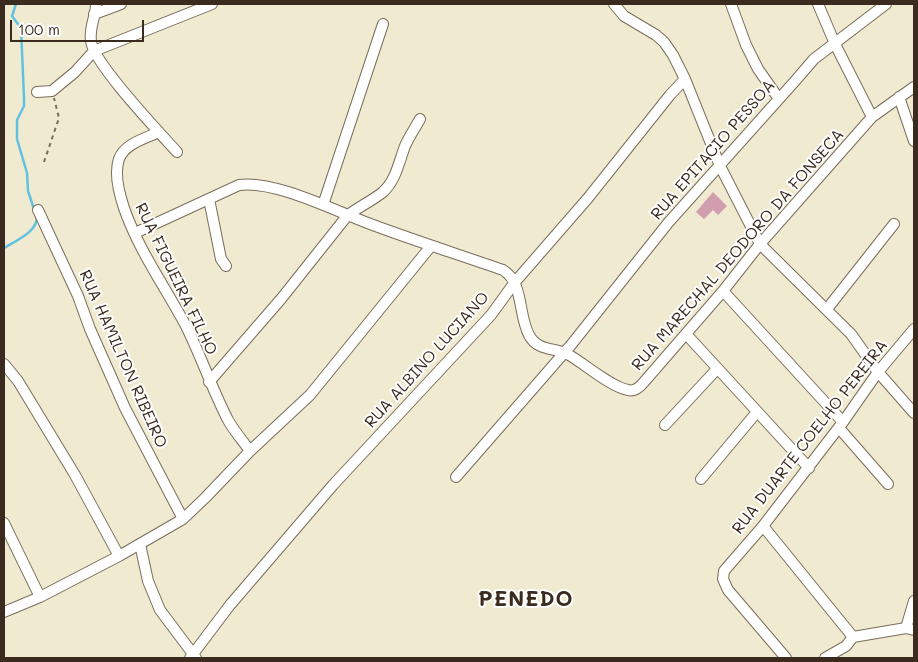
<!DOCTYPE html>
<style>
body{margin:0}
#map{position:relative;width:918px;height:662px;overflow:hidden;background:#f0ead0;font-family:Mali,sans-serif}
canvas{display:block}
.frame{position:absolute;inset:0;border:5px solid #3b2a1e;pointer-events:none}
.scale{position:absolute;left:10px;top:20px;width:134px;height:22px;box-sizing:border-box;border:2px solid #3b2a1e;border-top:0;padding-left:6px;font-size:15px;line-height:18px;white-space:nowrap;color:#3b2a1e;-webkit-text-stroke:4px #fff;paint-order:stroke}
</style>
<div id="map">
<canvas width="918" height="662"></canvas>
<div class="frame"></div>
<div class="scale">100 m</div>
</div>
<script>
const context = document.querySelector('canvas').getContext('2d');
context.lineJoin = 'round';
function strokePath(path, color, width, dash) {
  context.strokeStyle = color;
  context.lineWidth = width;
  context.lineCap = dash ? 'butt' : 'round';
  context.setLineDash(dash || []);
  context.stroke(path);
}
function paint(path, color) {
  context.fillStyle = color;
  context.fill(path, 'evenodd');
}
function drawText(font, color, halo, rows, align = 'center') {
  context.font = font + ' Mali,sans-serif';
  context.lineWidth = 4;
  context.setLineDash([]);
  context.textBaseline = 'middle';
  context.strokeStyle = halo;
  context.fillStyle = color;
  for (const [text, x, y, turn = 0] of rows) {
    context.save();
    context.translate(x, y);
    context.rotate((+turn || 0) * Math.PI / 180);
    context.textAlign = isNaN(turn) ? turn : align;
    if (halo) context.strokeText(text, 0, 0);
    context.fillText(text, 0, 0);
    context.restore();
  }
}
const stream = new Path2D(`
 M16,4L12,16L21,28L24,98V106L17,120V139L27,173L28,191L34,209
 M4,248C15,241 38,232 37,216`);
const building = new Path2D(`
 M713,192L727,206L718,215L713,210L704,219L696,212Z`);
const path = new Path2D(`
 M44,162L59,118L54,98`);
const minor = new Path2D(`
 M96,4C96,17 89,26 91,41C93,63 160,133 177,152
 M614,4L624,16L656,35L664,42L673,55L685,79L720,166L760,244L851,334L878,372L914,413
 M731,4L746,45L758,69L779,99
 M818,4L835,44L872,117
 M94,14L121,4
 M37,92L52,91L75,72L94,51L212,4
 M899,97L914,141
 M159,132C146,138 124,144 119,159C114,173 119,193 124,208C138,249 165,287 186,326C201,356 212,389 228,420C234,431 243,441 250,451
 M209,199L221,259L226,266
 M323,205L383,24
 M38,210L78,296L90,329L125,408L183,519
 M135,233L239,185C276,180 337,212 373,225C416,241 460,255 503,270C524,283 518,315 529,335C538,352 555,347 569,355C585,364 611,387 628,390C635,392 640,387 644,382L723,291L760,244L872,117L914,87
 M723,291L843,422
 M827,309L894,224
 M686,334L809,468
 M4,364L18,381L75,475L119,556
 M209,382L281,299L347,216C358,207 372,201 383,192C396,180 399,162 405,146C409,137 415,128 420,119
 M665,425L717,369
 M839,428L888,484
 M456,477L571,345L668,223L795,81L814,59L886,4
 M701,479L757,412
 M4,523L40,597
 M763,526L853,637
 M140,544L148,581L160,610L196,658
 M4,612L40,597L119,556L183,519L205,498L250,451L310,395L431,246
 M906,628L914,601
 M190,658L230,605L333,485L491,315L515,282L588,198L670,95L685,79
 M786,658L728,590L723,579L724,571L763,526L843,422L878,372L914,329
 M825,658L846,646L853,637L906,628L914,630`);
const streetNames = [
 ["RUA EPITACIO PESSOA",713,150,-49],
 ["RUA MARECHAL DEODORO DA FONSECA",738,250,-49],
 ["RUA FIGUEIRA FILHO",176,279,64],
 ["RUA HAMILTON RIBEIRO",123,359,66],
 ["RUA ALBINO LUCIANO",427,360,-48],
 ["RUA DUARTE COELHO PEREIRA",810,437,-52]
];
const districtNames = [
 ["PENEDO",526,600]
];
strokePath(stream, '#61c2df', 2.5);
paint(building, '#d09eae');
strokePath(minor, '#7a6d5c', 12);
strokePath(path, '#7a6d5c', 2, [4, 4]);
strokePath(minor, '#fff', 10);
drawText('16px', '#3b2a1e', '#fff', streetNames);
context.letterSpacing = '1px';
drawText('bold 21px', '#3b2a1e', '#fff', districtNames);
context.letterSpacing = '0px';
</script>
